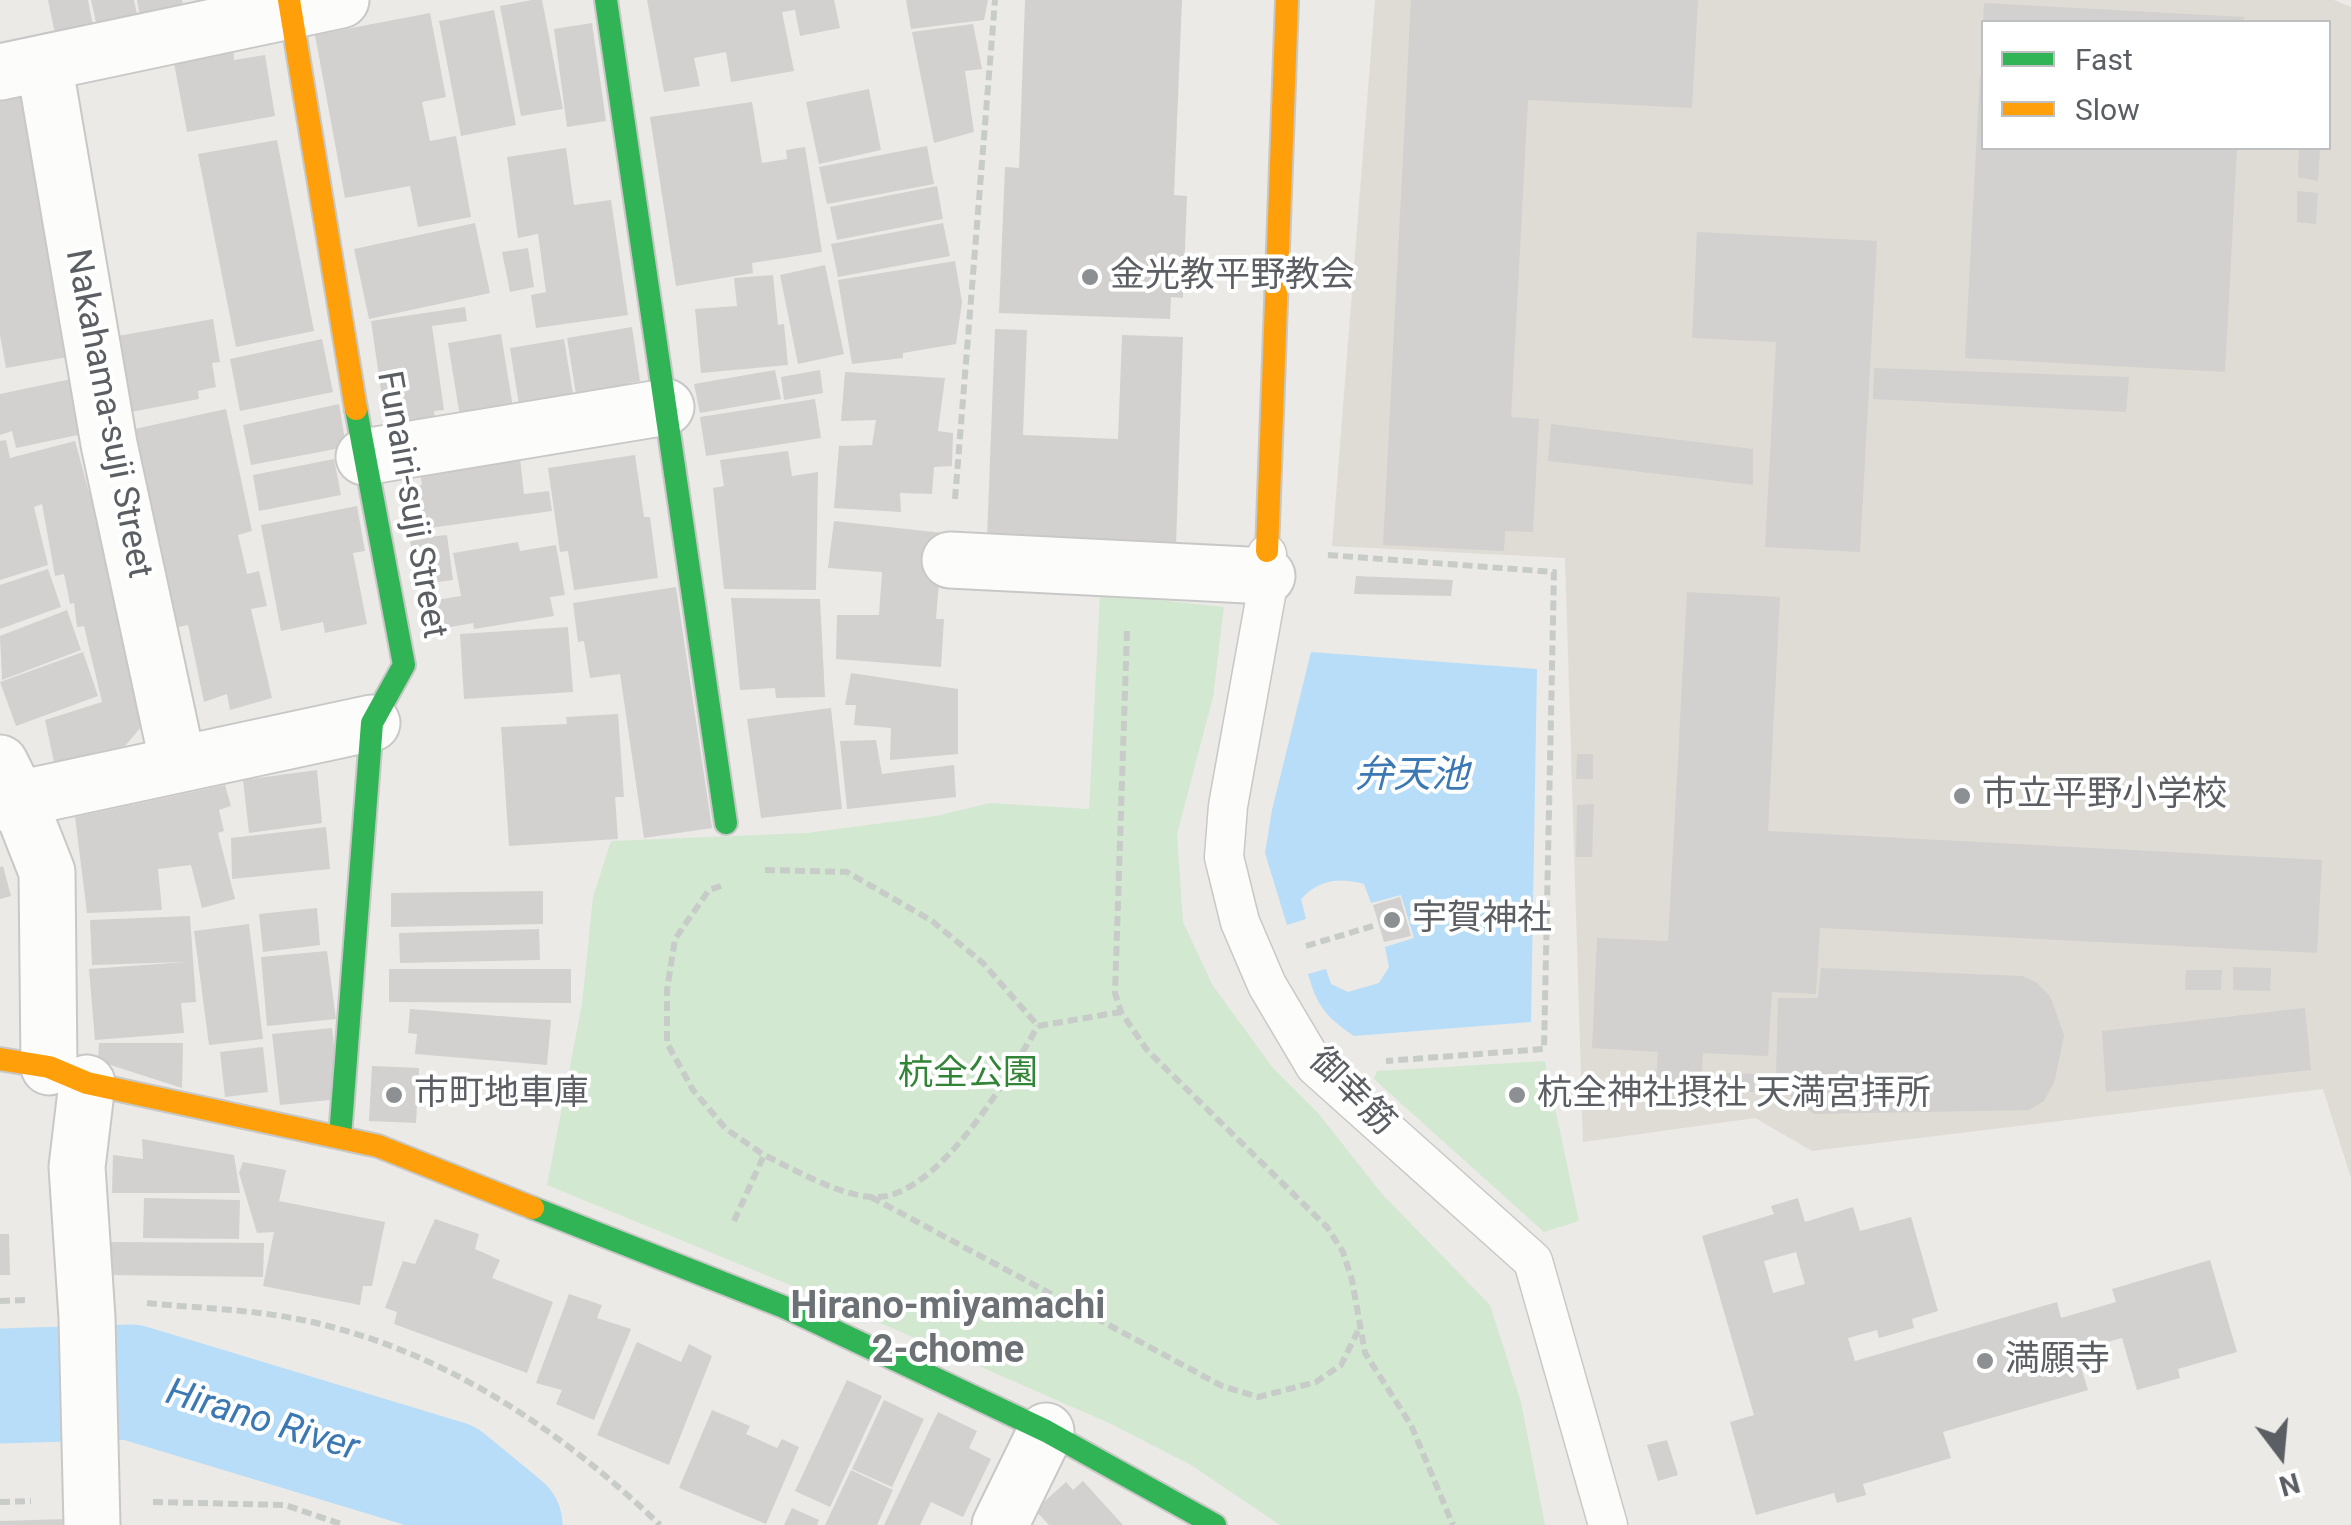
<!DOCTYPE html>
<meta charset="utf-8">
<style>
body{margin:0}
#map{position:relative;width:2351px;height:1525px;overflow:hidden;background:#ebeae6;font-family:Roboto,sans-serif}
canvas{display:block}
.legend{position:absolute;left:1981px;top:20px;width:350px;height:130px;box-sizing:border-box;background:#fff;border:2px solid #bdbfc1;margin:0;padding:12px 18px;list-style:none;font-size:30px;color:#5b5f64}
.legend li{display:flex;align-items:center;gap:20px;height:50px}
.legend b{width:50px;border:2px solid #bdbfc1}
.north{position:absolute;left:2231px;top:1405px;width:100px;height:100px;-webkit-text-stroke:8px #fff;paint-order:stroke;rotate:164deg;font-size:28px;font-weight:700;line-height:40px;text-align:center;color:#5b5f64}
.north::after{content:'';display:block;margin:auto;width:35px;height:45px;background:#5b5f64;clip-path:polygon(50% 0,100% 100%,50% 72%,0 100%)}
</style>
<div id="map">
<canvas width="2351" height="1525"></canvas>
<ul class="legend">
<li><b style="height:12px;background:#30b455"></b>Fast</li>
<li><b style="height:12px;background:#ff9f0a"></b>Slow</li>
</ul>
<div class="north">N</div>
</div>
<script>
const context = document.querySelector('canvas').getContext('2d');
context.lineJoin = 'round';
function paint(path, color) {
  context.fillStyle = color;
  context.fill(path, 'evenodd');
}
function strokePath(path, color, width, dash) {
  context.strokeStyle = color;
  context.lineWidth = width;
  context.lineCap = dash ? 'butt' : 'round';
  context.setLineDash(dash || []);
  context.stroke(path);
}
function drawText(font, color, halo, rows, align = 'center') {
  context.font = font + ' Roboto,"Noto Sans JP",sans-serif';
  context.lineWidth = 8;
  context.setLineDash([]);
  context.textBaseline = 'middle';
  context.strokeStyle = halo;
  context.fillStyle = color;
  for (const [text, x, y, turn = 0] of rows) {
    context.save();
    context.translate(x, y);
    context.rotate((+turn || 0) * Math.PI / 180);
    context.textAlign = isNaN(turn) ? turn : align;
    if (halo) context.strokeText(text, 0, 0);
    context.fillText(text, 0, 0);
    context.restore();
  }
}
const education = new Path2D(`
 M1375,0H2334L2351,7V1178L2323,1089L1812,1151L1755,1118L1583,1142L1565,558L1332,546ZM1984,22H2328V148H1984Z`);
const green = new Path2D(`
 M1100,594L1224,607L1213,697L1177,834L1183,922L1213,986L1273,1068L1318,1113L1383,1195L1490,1305L1521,1402L1545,1525H1280L1191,1465L1109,1423L846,1308L547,1185L582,1004L593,897L611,841L807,833L936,816L990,803L1089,809Z
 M1545,1061L1579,1221L1544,1232L1374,1079L1377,1071Z`);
const water = new Path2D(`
 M1311,652L1537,669L1531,1022L1354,1036C1326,1017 1317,1006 1308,974L1326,969L1331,984L1348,992L1379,983L1389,967L1385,947L1414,938L1401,895L1371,903L1364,884C1338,877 1319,880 1301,899L1306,919L1287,925L1265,853L1272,810Z`);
const river = new Path2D(`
 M0,1386L131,1382L448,1478L505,1525`);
const building = new Path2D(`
 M48,0H88L95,36L57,44Z
 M91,0H134L140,28L99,36Z
 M137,0H182L185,18L142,27Z
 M532,0H542L563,109L521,116L500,6Z
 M647,0H834L840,28L800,36L795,10L782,12L794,71L731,82L726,52L694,58L700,86L664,92Z
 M906,0H988L984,20L911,29Z
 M1025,0H1182L1174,195L1187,196L1183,298L1171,297L1170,319L999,313L1005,167L1019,168Z
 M1411,0H1698L1692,108L1528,100L1511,417L1539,419L1533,532L1505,531L1504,551L1383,545Z
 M1984,3L2244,17L2243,22H1983Z
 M494,10L516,125L461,136L439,21Z
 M430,13L446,97L422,102L430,141L456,136L471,217L418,227L410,186L345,198L315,35Z
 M592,23L606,121L567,127L554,29Z
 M973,24L982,69L965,71L974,132L934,143L912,32Z
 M233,45L234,60L265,55L275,116L187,132L173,58Z
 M1980,75H1984V148H2237L2225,372L1965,358Z
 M869,89L881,150L819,164L806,102Z
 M12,90L30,100L79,355L6,368L0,335V92Z
 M752,102L762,163L787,159L786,150L805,147L822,252L752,263L753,273L676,286L650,117Z
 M277,140L314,331L236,347L198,154Z
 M927,146L934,184L827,204L819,167Z
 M566,148L574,205L611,200L628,315L536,328L531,295L546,292L538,234L518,238L507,157Z
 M2299,148L2320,149L2318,181L2298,177Z
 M937,186L943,219L837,240L830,207Z
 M2297,191L2318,193L2316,224L2297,222Z
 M475,223L490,293L369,319L354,249Z
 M943,223L950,256L838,277L831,244Z
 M1697,232L1877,241L1860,552L1765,547L1776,342L1692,338Z
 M528,248L534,287L510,292L502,252Z
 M955,261L962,302L956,344L903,353V358L852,364L838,280Z
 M825,265L844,354L798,364L780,275Z
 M773,275L778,325L784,324L788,365L701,373L695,309L737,306L734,278Z
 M465,307L467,321L432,326L444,410L434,411L437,429L404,435L401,416L385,418L371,321Z
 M213,319L220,362L212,363L216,387L198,391L199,399L131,412L118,336Z
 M632,327L640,381L629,383L632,404L579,413L567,338Z
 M995,329L1027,330L1023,435L1118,439L1122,335L1183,337L1176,546L987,540Z
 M501,334L515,420L462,429L448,343Z
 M322,339L333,392L240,411L230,359Z
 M564,339L575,406L522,424L510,348Z
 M1874,368L2129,377L2126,412L1873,399Z
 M775,370L781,399L700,413L694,384Z
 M820,370L823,393L784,400L781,377Z
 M845,372L945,378L938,431L953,433L952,466L934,467L932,494L900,493L901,512L834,508L839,446L872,445L876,420L841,421Z
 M76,378L87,433L16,448L12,431L0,435V394Z
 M815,399L821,438L706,456L700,417Z
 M339,404L346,447L251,465L243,425Z
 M226,409L252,531L238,535L247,574L259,571L267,606L251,609L272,698L230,710L227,694L204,702L188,625L170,629L130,430Z
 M1551,424L1753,449V485L1548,461Z
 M6,440L10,458L75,441L89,492L98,489L147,720L125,746L54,762L45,720L102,702L84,626L77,627L74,603L70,604L64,574L55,576L42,504L34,507L48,565L0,580V441Z
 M788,451L792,476L818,472L816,590L724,589L713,488L724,486L720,460Z
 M635,455L644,517H650L658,578L574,590L568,551L560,552L548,468Z
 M520,458L524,494L549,491L552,511L408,531L402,488L422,485L420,473Z
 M334,459L341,495L259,511L253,475Z
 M357,506L365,551L353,553L367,624L325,633L323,622L281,631L261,525Z
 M834,521L943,533L936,619H944L941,667L836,659L837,615H879L882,572L828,568Z
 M447,535L453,580L416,585L410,539Z
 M518,542L520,551L556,545L565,595L550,597L554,616L474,629L473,623L434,630L430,601L461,596L453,553Z
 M48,569L61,607L0,629V585Z
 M1356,576L1453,580L1451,596L1354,594Z
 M676,587L712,828L644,838L620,674L590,678L584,641L578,642L573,603Z
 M1687,592L1780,597L1768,831L2322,860L2317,953L1820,928L1816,994L1772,992L1768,1056L1703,1053L1701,1087L1656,1084L1658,1052L1592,1048L1597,938L1668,941Z
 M731,598L820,599L825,697L776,698L775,688L740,690Z
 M67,610L81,650L2,680L0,636Z
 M568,627L573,692L464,699L460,634Z
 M83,652L98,696L16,726L0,682Z
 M851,673L958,689V754L890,760L891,728L854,725L856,705H845Z
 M831,708L842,809L761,818L747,719Z
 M618,714L624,797H615L618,839L509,846L501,727L567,724L566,717Z
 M876,740L882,774L954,765L956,797L847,809L840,741Z
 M1577,754H1593V779H1576Z
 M317,770L322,823L249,833L243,780Z
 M225,785L231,806L219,810L224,831L218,833L235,899L202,908L191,865L158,869L162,910L87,913L75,817Z
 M1594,804L1592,857H1576L1577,805Z
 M326,827L330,869L232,879L231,838Z
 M3,866L11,896L0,899V867Z
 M543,891V924L391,927V893Z
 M1400,897L1411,936L1384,942L1373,905Z
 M317,908L320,945L263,952L259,914Z
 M190,916L196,1002L181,1003L184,1033L95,1040L89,969L186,962L92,965L90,920Z
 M249,924L263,1039L209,1045L194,931Z
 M539,929L540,960L400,963L399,933Z
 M327,951L336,1019L267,1026L261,957Z
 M2233,967L2271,968L2270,991L2233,990Z
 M1821,968L2022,976L2036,982L2050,996L2064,1035L2055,1080L2044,1101L2029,1110L1814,1114L1785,1092L1776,1077L1778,998H1818Z
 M389,969H571V1003L389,1002Z
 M2186,970H2222L2221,990H2185Z
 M2305,1008L2311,1070L2106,1092L2102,1031Z
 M410,1009L551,1020L547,1065L415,1054L417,1034L408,1033Z
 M332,1028L340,1099L280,1105L272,1034Z
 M99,1043H183L182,1088L98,1061Z
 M263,1047L268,1092L225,1097L220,1052Z
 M372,1066L419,1068L416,1123L369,1121Z
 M1727,1073L1755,1074L1754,1092L1726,1091Z
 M1525,1087L1528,1100L1511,1104L1507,1090Z
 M142,1139L234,1155L240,1193H112L113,1155L143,1159Z
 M243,1162L286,1170L279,1201L385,1222L372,1286H363L360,1305L263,1286L274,1232L257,1233L239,1173Z
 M144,1198L240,1200L239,1239L143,1238Z
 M1798,1198L1805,1222L1853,1207L1860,1231L1911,1217L1938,1311L1912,1319L1914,1328L1879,1338L1877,1330L1848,1338L1855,1361L2057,1302L2061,1318L2116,1302L2112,1289L2210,1260L2237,1352L2178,1369L2180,1378L2137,1390L2122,1338L2076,1351L2088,1390L1943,1432L1951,1458L1863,1484L1866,1495L1837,1503L1834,1493L1756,1515L1730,1422L1754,1415L1702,1236L1774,1214L1771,1206ZM1796,1252L1805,1284L1773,1293L1764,1261Z
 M435,1219L479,1234L475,1249L500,1260L492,1278L553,1302L527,1373L394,1324L397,1312L385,1308L403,1261L415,1264Z
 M0,1234H9L10,1275H0Z
 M111,1242L264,1243L263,1277L110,1275Z
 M569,1294L602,1305L597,1318L631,1329L594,1420L556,1404L562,1390L536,1383Z
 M637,1342L681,1362L689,1344L712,1356L669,1465L597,1435Z
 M847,1380L882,1396L830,1507L795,1491Z
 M884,1400L924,1419L892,1487L852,1469Z
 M712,1410L750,1426L746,1434L777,1448L782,1439L799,1447L766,1524L679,1488Z
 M938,1412L977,1431L969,1448L991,1459L963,1517L931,1502L920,1525H884Z
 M1667,1440L1678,1475L1658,1481L1647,1445Z
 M851,1470L893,1490L877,1525H825Z
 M1083,1481L1123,1525H1049L1035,1510L1066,1482L1073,1490Z
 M792,1508L819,1520L817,1525H784Z
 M67,1519V1525H0V1521Z`);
const path = new Path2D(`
 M955,499L995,0
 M1328,555L1554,572L1544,1049L1386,1061
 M1127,631L1115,993L1121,1012L1147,1050L1327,1227L1343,1252L1352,1280L1365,1353L1411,1425L1453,1525
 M765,870L847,872L932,921L983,963L1038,1026L1121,1012
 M721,886L709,890L675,939L667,990V1043L693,1090L726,1129L764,1155
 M1306,946L1376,925
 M871,1197L1222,1386L1258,1397L1316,1382L1341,1365L1358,1331
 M734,1221L764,1155C795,1170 838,1195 872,1197C937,1201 1008,1077 1038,1026
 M0,1301L25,1300
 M147,1303C195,1308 245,1309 292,1318C434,1344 558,1427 660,1525
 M0,1502L31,1501
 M153,1502L285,1505L344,1525`);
const lane = new Path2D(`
 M1267,554L1266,595L1228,806L1224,857L1240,922L1267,985L1315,1066L1533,1261L1608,1525`);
const street = new Path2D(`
 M44,63L109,444L178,764
 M0,72L341,0
 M364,457L666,407
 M950,560L1267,576
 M0,763L19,801L47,872L49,1067
 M0,803L372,723
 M87,1083L77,1167L87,1318L92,1525
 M1000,1525L1046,1431`);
const fast = new Path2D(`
 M606,0L726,823
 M340,1137L372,723L404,665L356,409
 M533,1208L784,1307L1046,1431L1215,1525`);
const slow = new Path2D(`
 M289,0L356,409
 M1267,551L1287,0
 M0,1059L49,1067L87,1083L378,1146L533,1208`);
const markers = [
 [1090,277,10,"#8d9092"],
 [1962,796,10,"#8d9092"],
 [1392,920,10,"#8d9092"],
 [394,1095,10,"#8d9092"],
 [1517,1095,10,"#8d9092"],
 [1985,1361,10,"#8d9092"]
];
const poiNames = [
 ["金光教平野教会",1110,277],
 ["市立平野小学校",1982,796],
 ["宇賀神社",1412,920],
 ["市町地車庫",414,1095],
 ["杭全神社摂社 天満宮拝所",1537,1095],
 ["満願寺",2005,1361]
];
const streetNames = [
 ["Nakahama-suji Street",107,414,79],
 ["Funairi-suji Street",410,505,80],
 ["御幸筋",1351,1093,45]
];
const parkNames = [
 ["杭全公園",968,1075]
];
const waterNames = [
 ["弁天池",1412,777],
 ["Hirano River",262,1422,17]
];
const neighbourhoodNames = [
 ["Hirano-miyamachi",948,1308],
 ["2-chome",948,1352]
];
paint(education, '#dfdcd5');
paint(green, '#d3e8d0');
paint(water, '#b8ddf8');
strokePath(river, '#b8ddf8', 115);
paint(building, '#d2d1cf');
strokePath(lane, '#c8c8c8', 41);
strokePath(street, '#c8c8c8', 59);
strokePath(fast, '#c7c7c6', 26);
strokePath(slow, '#c7c7c6', 26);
strokePath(path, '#c7ccc9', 6, [10, 5]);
strokePath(lane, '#fcfcfb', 38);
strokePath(street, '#fcfcfb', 55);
strokePath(fast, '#30b455', 22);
strokePath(slow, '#ff9f0a', 22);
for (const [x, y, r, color] of markers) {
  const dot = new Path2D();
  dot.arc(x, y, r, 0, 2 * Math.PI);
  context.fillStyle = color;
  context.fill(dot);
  strokePath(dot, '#fff', 4);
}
drawText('35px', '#5b5f64', '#fff', poiNames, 'left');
drawText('35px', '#5b5f64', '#fff', streetNames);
drawText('35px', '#328436', '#fff', parkNames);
drawText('italic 38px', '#3c78b3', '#fff', waterNames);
drawText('bold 38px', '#6c7176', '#fff', neighbourhoodNames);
</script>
